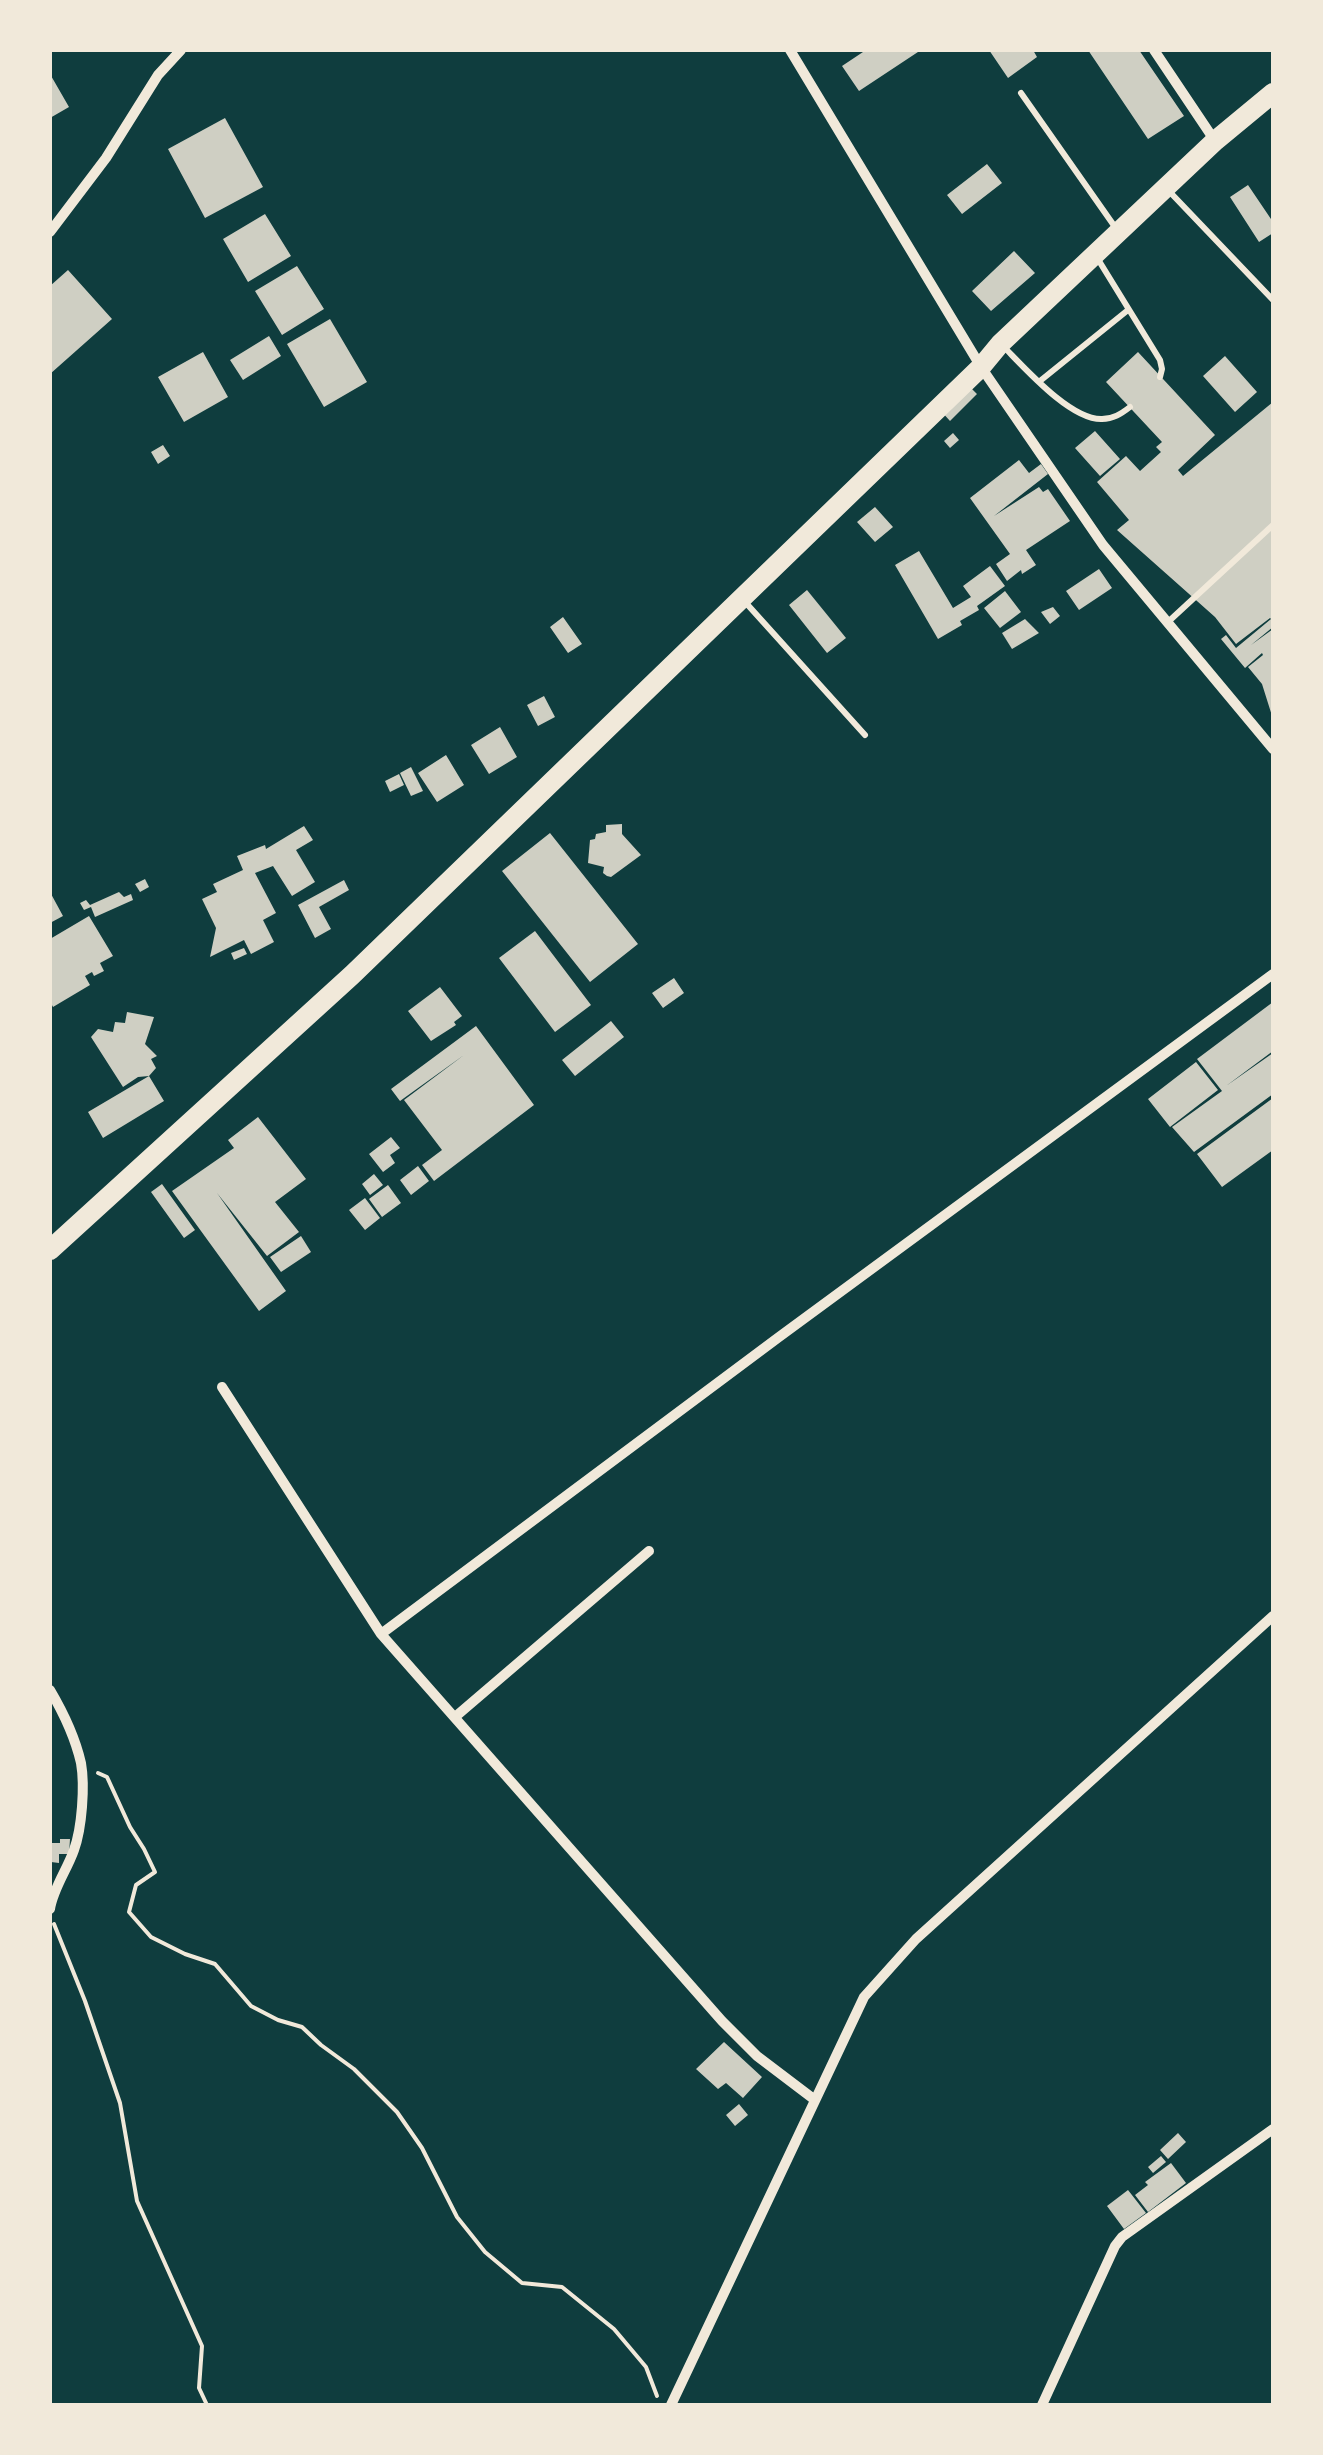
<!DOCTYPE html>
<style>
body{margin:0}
#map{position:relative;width:1323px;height:2455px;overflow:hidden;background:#0f3d3e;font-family:Quicksand,sans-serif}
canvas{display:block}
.frame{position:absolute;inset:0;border:52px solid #f1e9da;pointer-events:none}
</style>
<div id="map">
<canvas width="1323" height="2455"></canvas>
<div class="frame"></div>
</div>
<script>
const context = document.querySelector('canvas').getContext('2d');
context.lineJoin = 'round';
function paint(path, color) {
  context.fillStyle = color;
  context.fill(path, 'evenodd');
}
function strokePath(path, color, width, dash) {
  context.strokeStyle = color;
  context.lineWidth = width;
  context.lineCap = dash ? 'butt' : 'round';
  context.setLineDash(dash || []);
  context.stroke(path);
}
const building = new Path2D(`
 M866,50H921L859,91L842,66Z
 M989,50H1033L1037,57L1008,78Z
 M1088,50H1139L1184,116L1148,139Z
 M50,74L69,107L50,118Z
 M225,118L263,187L205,218L168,149Z
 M987,164L1002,183L962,214L947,195Z
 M1248,185L1273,222V233L1259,242L1230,197Z
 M265,214L291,256L248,282L223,239Z
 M1014,251L1035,273L991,311L972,291Z
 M297,266L324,309L282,335L255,291Z
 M68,270L112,319L50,374V286Z
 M330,319L367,382L324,407L287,344Z
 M269,336L281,356L243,380L230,360Z
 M203,352L228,397L184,422L158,377Z
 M1138,352L1215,435L1178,470L1183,476L1273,402V627L1251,645L1273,629V719L1262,684L1248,667L1263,655L1262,653L1245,668L1221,639L1226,635L1236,648L1271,619L1270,618L1236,644L1215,617L1117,530L1129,520L1097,482L1126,456L1140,471L1161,452L1156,447L1162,442L1106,382Z
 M1225,356L1257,392L1235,412L1203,376Z
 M968,385L977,394L950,421L941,411Z
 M1095,431L1120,459L1100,476L1075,448Z
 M953,433L959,440L950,448L944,441Z
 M163,445L170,456L158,464L151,452Z
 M1019,460L1029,473L1041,464L1048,474L994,516L1039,487L1043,492L1048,489L1070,521L1026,550L1036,565L1022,574L1021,570L1007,581L996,564L1010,554L970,498Z
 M875,507L893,527L875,542L857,522Z
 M919,551L953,608L971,597L963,586L990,566L1005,586L977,606L979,610L960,621L962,625L938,639L895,565Z
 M1099,569L1112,588L1079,610L1066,591Z
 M807,590L846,638L827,653L789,605Z
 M1005,591L1021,612L1000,628L984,608Z
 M1053,607L1060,616L1050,624L1041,612Z
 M563,617L582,644L568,653L550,627Z
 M1025,619L1039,633L1012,649L1002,633Z
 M544,696L555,717L538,726L527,705Z
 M500,727L517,757L489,774L471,745Z
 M446,755L464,785L437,802L418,773Z
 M411,767L423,791L411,796L400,773Z
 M399,774L404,785L390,792L385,781Z
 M622,824V834L641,855L611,877L607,876L603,873L604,867L588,863L590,840L595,839L596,834L606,832V825Z
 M304,826L313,840L296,850L315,882L292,896L273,866L255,873L276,913L263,920L274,942L251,954L244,940L210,957L216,928L202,899L217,892L213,884L243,870L237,856L265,845L266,849Z
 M550,833L638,944L590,982L502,871Z
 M145,879L149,887L140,892L135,884Z
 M344,880L349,890L319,907L331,929L315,938L298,905Z
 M50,892L63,916L50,923Z
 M119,892L124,897L131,894L133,900L95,917L91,907L84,910L80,903L86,900L90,905Z
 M89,916L113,956L100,963L104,971L94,976L92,972L85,976L90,985L53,1007L50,1001V939Z
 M535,931L591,1005L555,1032L499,958Z
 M244,948L247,954L234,960L231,953Z
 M674,978L684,993L663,1008L652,993Z
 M440,987L462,1016L454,1022L456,1025L431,1041L408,1011Z
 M1273,1002V1051L1226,1086L1273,1053V1094L1194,1152L1172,1127L1222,1091L1197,1059Z
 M127,1012L154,1017L145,1044L157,1056L151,1059L156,1068L149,1076L138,1077L123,1087L91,1037L98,1029L113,1032L115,1022L125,1023Z
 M611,1021L624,1037L575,1076L562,1060Z
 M476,1026L534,1105L434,1181L422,1165L442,1150L404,1100L464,1055L400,1101L391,1089Z
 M1196,1062L1218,1090L1170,1127L1148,1099Z
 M149,1076L164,1101L103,1138L88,1112Z
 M1273,1098V1150L1222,1187L1197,1154Z
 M258,1117L306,1179L275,1202L299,1232L267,1256L217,1193L286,1291L259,1311L172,1191L234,1148L228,1140Z
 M391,1137L400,1148L390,1155L395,1163L383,1172L369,1154Z
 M418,1166L429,1181L411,1195L400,1180Z
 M374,1174L383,1185L370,1195L362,1184Z
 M162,1184L195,1230L184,1238L151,1192Z
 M388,1185L401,1203L382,1217L369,1199Z
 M365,1198L380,1218L365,1230L349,1210Z
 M301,1236L311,1252L281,1272L270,1257Z
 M60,1839H70L69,1854H59V1863L51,1862L52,1843H60Z
 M724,2042L762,2077L743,2098L726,2083L718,2089L696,2069Z
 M739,2104L748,2115L735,2126L726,2115Z
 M1178,2133L1186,2142L1168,2159L1160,2150Z
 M1161,2156L1166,2162L1153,2173L1148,2167Z
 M1171,2163L1186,2183L1148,2212L1135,2195L1148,2185L1145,2182Z
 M1128,2190L1146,2213L1124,2229L1107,2206Z`);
const path = new Path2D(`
 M98,1773L107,1777L130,1827L144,1849L155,1872L136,1885L129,1912L151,1937L185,1954L215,1964L251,2006L278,2020L302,2027L321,2045L354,2069L397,2112L422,2148L457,2217L485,2252L522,2283L562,2287L614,2329L646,2367L657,2396
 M54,1924L85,2001L120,2103L137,2201L202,2346L199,2388L207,2405`);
const service = new Path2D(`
 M1021,93L1115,227
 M1167,189L1273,300
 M1096,256L1160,360L1162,369L1160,377
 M1002,345C1024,367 1070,420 1102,419C1113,419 1121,414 1130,407
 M1040,381L1128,310
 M746,603L865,735
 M1168,622L1273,525`);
const minor = new Path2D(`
 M790,50L981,367L1103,545L1273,749
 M1154,50L1215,141
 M50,232L106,158L158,75L181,50
 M222,1387L381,1634L722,2021L757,2056L815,2100
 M381,1634L779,1337L1273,974
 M50,1690C63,1712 75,1737 81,1763C85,1786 82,1828 74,1850C67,1870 53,1889 50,1909
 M455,1717L649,1551
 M671,2405L864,1997L916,1939L1273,1616
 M1042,2405L1115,2246L1122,2237L1273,2129`);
const secondary = new Path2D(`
 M50,1250L352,975L981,367L1000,344L1215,141L1273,93`);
paint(building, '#cfcfc3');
strokePath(path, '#f1e9da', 4);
strokePath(service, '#f1e9da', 6);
strokePath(minor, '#f1e9da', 10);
strokePath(secondary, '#f1e9da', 20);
</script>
